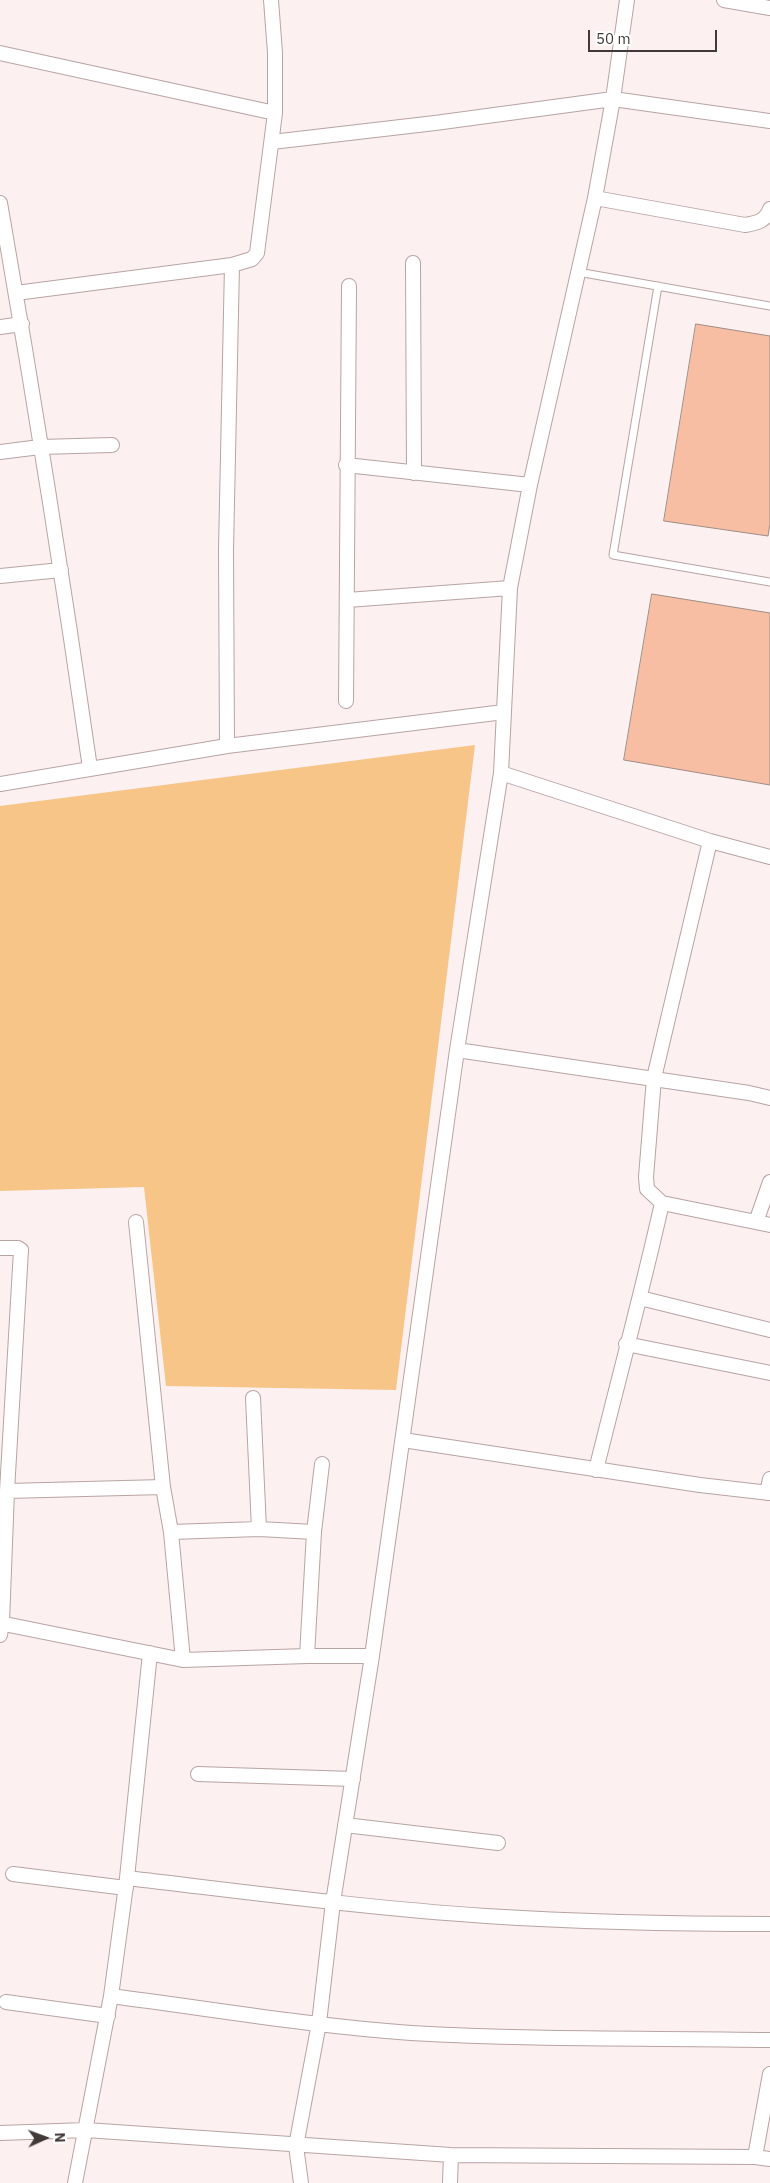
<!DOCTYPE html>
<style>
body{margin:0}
#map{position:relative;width:770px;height:2183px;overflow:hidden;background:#fdf0f0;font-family:"IBM Plex Sans",sans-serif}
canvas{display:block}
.north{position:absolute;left:20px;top:2113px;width:50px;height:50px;-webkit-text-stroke:4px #fff;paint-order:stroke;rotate:88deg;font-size:14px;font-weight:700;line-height:20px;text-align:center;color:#423a39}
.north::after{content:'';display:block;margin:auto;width:18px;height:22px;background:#423a39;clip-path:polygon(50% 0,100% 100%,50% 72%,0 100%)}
.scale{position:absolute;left:588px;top:30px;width:129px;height:22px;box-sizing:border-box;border:2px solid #423a39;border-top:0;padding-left:6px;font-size:15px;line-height:18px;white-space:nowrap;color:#423a39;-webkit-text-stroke:4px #fff;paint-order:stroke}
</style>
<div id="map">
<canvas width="770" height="2183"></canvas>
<div class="north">N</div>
<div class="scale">50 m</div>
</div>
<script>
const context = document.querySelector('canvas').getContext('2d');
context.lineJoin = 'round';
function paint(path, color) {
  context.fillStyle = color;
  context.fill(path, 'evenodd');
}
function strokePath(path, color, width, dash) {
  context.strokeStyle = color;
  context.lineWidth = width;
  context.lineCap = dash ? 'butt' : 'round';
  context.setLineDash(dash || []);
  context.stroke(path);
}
const green = new Path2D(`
 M475,745L396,1390L166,1386L144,1187L0,1191V806Z`);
const building = new Path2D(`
 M696,324L770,336V524L768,536L664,521Z
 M652,594L770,613V785L624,760Z`);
const lane = new Path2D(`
 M578,272L770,306
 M658,286L613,555L770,582`);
const street = new Path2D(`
 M724,0L770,8
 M0,53L275,113
 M272,142L435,123L613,99L770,121
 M595,198L745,225C757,223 766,221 770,209
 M0,203C33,391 63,579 90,768
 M413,263L414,473
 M16,293L232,265L252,259L257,253L275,113V53L271,0
 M0,327L22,324
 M0,452L40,447L112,445
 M346,465L530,485
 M0,576L61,570
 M347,600L510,588
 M346,701L349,286
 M227,746L226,550L232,265
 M501,773L710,841L770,857
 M0,784L227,746L504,712
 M710,841L654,1078L646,1177L647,1189L662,1203L770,1225
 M457,1050L749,1093L770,1098
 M136,1222L163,1487L171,1532L183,1660
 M756,1222L770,1182
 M0,1248H18L21,1250L7,1491L2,1623L0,1635
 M640,1298L770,1330
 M626,1344L770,1373
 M253,1398L259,1529
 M403,1440L700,1485L770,1493
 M596,1470C618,1381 642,1292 662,1203
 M7,1491L163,1487
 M767,1493L770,1479
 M171,1532L259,1529L314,1532
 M0,1623L183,1660L307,1656H372
 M307,1656L314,1532L322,1464
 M198,1774L353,1779
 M345,1825L498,1843
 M13,1874L126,1888
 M127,1878C247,1892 366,1908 486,1916C580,1922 675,1924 770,1924
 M111,1996C211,2009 311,2026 411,2033C530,2040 651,2038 770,2040
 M6,2002L108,2016
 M0,2133L86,2130L451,2155L755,2157L770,2159
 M755,2157L770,2074
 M75,2183L111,1996L127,1878L150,1653
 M301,2183L296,2146L319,2023L333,1902L372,1656L457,1050L501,773L510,588L530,485L595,198L613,99L627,0
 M450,2183L451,2155`);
paint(green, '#f6c587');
paint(building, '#f8bea3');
strokePath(building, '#9e8d85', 1);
strokePath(lane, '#b8a4a3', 9);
strokePath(street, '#b8a4a3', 16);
strokePath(lane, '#fff', 7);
strokePath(street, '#fff', 14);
</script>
